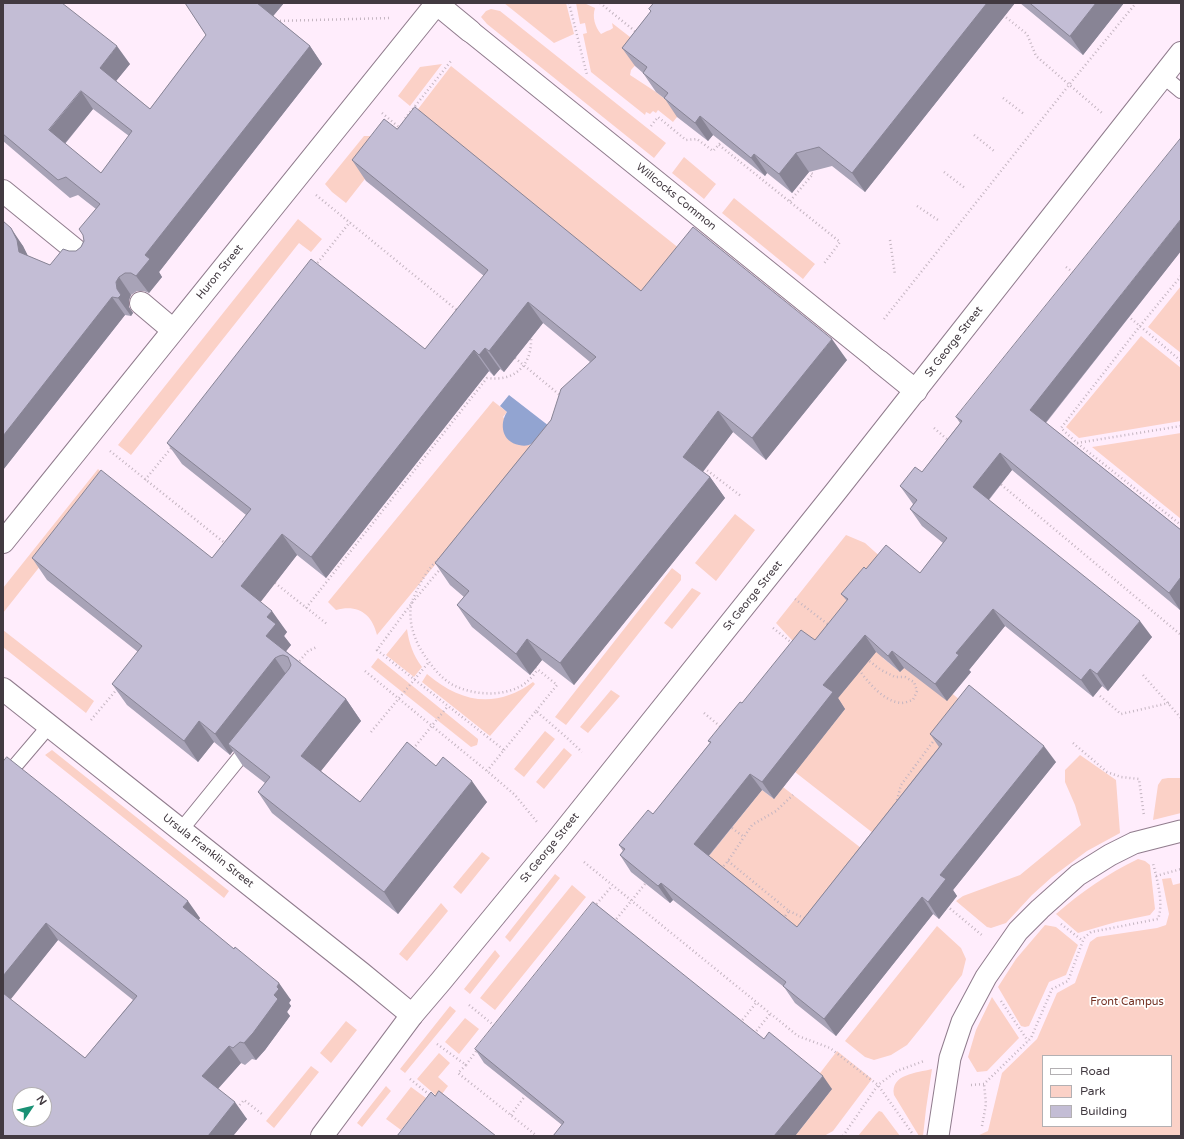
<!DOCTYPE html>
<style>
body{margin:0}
#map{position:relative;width:1184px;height:1139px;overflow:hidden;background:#ffedfc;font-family:"Varela Round",sans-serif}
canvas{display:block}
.frame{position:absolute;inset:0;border:4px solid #423a41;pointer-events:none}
.legend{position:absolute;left:1042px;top:1055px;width:130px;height:72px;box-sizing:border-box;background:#fff;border:1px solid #b3b0b3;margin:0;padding:5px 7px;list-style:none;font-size:12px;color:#423a41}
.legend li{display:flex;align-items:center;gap:8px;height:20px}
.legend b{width:20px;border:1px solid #b3b0b3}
.north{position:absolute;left:12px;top:1087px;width:40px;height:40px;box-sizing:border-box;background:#fff;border:1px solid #b3b0b3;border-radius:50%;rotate:55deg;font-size:11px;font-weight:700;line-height:16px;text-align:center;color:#423a41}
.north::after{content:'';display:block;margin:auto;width:14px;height:18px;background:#1a9175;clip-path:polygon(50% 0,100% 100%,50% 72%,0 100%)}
</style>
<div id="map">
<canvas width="1184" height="1139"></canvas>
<div class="frame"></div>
<ul class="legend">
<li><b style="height:5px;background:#fff"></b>Road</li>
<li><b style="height:11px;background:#fbd1c7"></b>Park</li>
<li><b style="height:11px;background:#c3bdd5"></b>Building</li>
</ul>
<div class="north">N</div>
</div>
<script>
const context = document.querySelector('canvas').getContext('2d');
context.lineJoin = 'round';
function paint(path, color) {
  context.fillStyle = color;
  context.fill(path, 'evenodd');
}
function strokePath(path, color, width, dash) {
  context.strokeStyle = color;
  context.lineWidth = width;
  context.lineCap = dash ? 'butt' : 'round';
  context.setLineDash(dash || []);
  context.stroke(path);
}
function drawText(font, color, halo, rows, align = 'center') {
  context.font = font + ' "Varela Round",sans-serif';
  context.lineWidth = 3.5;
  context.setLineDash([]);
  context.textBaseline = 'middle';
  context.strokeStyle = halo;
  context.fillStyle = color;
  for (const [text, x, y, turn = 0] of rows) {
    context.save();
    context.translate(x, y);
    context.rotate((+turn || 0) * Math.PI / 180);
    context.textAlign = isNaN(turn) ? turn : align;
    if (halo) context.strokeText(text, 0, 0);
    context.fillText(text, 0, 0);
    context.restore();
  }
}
const green = new Path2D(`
 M504,3H566L574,34L554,43Z
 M576,3H584L595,8C592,17 595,27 601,34L607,31L610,30L613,28L612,23L648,51L631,70L630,75L656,92L681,112L673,122L658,110L656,113L653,111L650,114L646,112L645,115L591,72L583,34L587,33L585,23L580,24Z
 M491,9L500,11L666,143L654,158L487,24L481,17L486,11Z
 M442,64L410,106L398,96L420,67Z
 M451,66L695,261L656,309L415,113Z
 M364,136H378L390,147L346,203L332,192L325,184Z
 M684,157L716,184L704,199L672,173Z
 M734,198L815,264L803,279L722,213Z
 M298,219L322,239L311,252L299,243L131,455L118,445Z
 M1181,286V353L1148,327Z
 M1141,336L1181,368V421L1079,438L1066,427Z
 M493,401L507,412L503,417L529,445L535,444L377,635C372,614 358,604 336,610L328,602Z
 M1181,433V519L1092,447Z
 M98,469L109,479L3,613V588Z
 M735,514L755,530L716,581L695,563Z
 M846,535L865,543L893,568L883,658L900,672L911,659L973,711L887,844L795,772L845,709L832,699L842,693L853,679L803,652L776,623Z
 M672,568L681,575V580L566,725L555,717Z
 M692,588L701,593L672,629L664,623Z
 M407,629C409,643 413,655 422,667L414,677L386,655Z
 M3,630L94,701L86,713L3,647Z
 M378,658L478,739V741L477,745L471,747L371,667Z
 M427,674C461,703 496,709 533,682L535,684L490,736L422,682Z
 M611,690L620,696L588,733L580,727Z
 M545,731L555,739L524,777L514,769Z
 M564,748L572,755L544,789L536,782Z
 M52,750L229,891L224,898L45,755Z
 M1080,755L1116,780L1120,833L1087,851L1052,877L1032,895L1006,923L991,928L987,927L956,901L963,896L1020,875L1081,825L1075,805L1065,782V770Z
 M1168,778H1181V813L1153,820L1158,785L1162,779Z
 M783,787L875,859L809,944L705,861L762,790L774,799Z
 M482,852L490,858L461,894L453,887Z
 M1138,859L1145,861L1150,865L1155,909L1150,915L1116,922L1078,933L1056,914C1081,892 1107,874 1138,859Z
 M555,874L560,878L510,942L505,937Z
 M1171,878L1173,885L1181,883V1136H977L988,1131L1002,1073L1037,1039L1057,993L1075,983L1090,942L1097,937L1157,928L1166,925L1169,914L1162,879ZM1043,1056H1171V1126H1043Z
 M572,885L586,897L495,1010L480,998Z
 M441,903L448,911L407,961L399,954Z
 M1045,925L1056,927L1078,945L1066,975L1049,982L1029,1026L1025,1027L1021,1026L998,987L1016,959Z
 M937,926L961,948L966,959L962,975L924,1024L907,1045L891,1055L874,1060L865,1057L845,1041Z
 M495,950L500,956L470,994L464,989Z
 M992,997L1019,1038L987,1071L977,1072L968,1057L976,1030Z
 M450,1006L456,1011L405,1073L400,1069Z
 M465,1018L479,1029L459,1054L445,1042Z
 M346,1021L357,1030L331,1063L320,1053Z
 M837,1051L872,1079L833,1131L824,1136H795L832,1089L817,1077Z
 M439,1053L450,1063L438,1077L448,1086L439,1098L417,1079Z
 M311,1066L319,1072L274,1128L266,1121Z
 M932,1069L926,1109L923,1136H919L894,1095C890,1074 917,1073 932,1069Z
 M386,1086L391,1091L362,1127L357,1123Z
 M411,1087L426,1098L401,1130L386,1119Z
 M879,1111L882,1112L900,1136H858L876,1114Z`);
const water = new Path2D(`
 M509,395L549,426C544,432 538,440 531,444C528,446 523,446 519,445C502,442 499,424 507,412L500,406Z`);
const path = new Path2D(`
 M569,3L587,75
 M600,3L636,32
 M1003,15L1027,34L1036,56L1102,113
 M276,21L391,18
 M1003,98L1024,114
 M382,113L401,129
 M406,121L404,120L451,61
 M651,126L658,117L686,140L697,139L713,151L723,140
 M974,135L994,151
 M719,145L840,242L823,265
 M944,172L965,188
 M316,195L458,311
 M790,201L813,174L809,172
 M917,206L938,220
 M890,240L895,275
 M315,266L350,222
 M1066,267L1075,274
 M1181,276L1140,326L1061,428L1077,443L1181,525
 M1128,316L1181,361
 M884,319L1069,85L1136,3
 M515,358L561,396
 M934,428L949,441
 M1077,443L1181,426
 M110,451L226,544
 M704,468L741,496
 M145,480L172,447
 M998,482L1181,635
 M439,559C430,566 423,578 418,588C416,593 412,600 411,605C408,625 416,644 427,659C434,669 442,679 453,685C473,695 501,697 521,686C528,682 533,676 538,669
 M441,568L411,604L377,650L504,750L487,771
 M275,583L327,624
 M795,599L830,626
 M306,608L487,378C516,382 533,364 531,335
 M773,628L793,644
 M297,664L308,651L317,647
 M859,670C869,683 883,701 901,703C905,703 909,701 913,700L917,691L914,682L905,677H895L881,670L868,660
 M365,671L487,771L515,795L537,822
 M1143,675L1181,718
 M1100,696L1121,714L1169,703
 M536,711L557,685L536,668
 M704,713L722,728
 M91,720L118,688
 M371,732L429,662
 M1073,743L1107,772L1121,777L1139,779L1144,816
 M413,749L448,706
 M504,750L536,711L566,737L582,752
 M896,804L901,785L935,739
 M732,828L744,837L752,825L776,811L793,795
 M728,861L789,911L783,919
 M584,862L798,1036L830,1048L878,1085L912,1133
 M721,869L728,861L744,837
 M1156,876L1181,869
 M947,906L983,936
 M594,907L612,886
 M789,911L804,918L807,917
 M614,922L645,884
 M1061,924L1083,941
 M1001,1001L1028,1041
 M469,1005L496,1027
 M740,1023L756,1003
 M754,1034L770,1014
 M437,1044L466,1065L458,1073L537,1136
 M466,1065L477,1050
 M410,1079L431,1096
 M971,1085L984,1084L1031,1038L1052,989L1068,981L1084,938L1091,932L1158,919C1164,903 1157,880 1153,863
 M237,1108L244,1100L262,1114
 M511,1115L525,1096
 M982,1126L986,1104L984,1084
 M843,1136L878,1085L897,1071L924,1061`);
const service = new Path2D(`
 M1163,76L1181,91
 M3,780L49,726
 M181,830L250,745`);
const pedestrian = new Path2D(`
 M470,31L879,361
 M938,1136L950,1058L962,1022L986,977L1018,931L1040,909L1078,875L1110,855L1134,843L1181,831`);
const minor = new Path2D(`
 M436,3L470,31
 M3,191L84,257
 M141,303L173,330
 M879,361L916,391
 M3,542L437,3
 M3,689L361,973L412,1015`);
const tertiary = new Path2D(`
 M322,1136L412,1015L441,981L557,840L837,490L1181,53`);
const wall = new Path2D(`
 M3,3L130,64L116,81L150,109L206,35L185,3H284L273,16L310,46L322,64L159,272L162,277L149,293L144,291H137L131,295L129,300V307L133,313L131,316L125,315L3,470V221L23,246L28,256L50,265L69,251H76L81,247L96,209L78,195L70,198L3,141ZM93,109L129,136L101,173L65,144Z
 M654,3H1015L865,192L832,166L809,172L792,193L767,173L765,176L713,135L708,141L677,117L665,99L656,92L643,73L635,66L622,48L651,11L649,9Z
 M1020,3H1124L1083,55Z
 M397,129L641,291L847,360L766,460L733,432L703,472L710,477L725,498L574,685L542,660L530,675L472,627L457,605L464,597L450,585L435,563L551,420L590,362L543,323L504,372L500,369L494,376L489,371L326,578L297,555L260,602L287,632L284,636L291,645L286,651L346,699L361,721L321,771L360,802L436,766L487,802L398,914L272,813L258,792L265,783L243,766L233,751L230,755L214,742L198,762L127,705L112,684L138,652L47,580L32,558H212L246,515L182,464L167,443L425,349L484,276L366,181L352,160Z
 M1181,251L1046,423L1181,530L1180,610L1012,470L989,500L1152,637L1108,691L1102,686L1093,697L1005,626L969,670L971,672L947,701L904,668L900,672L876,652L838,698L845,709L774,799L762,790L709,856L797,927L939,747L930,734L1056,762L953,890L957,896L939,919L933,914L836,1036L795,1003L784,987L673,900L670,903L631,872L620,855L623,851L619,845L653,814L710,743L708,741L742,703L815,640L847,601L841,594L866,569L920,573L943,543L922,526L910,509L913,504L900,486L922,472L960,423L956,417Z
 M4,761L200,918L199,920L291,1000L289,1003L291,1006L287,1012L290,1016L265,1050L256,1060L252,1059L245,1065L241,1063L218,1089L247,1119L233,1136H3ZM58,940L133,1000L85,1058L10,999Z
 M764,1039L832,1089L795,1136H553L562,1125L484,1063L475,1049Z`);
const shadedWall = new Path2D(`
 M257,3H284L269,21Z
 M987,3H1015L865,192L852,173Z
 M1096,3H1124L1083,55L1070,36Z
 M117,46L130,64L112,86L100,68Z
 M310,46L322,64L159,272L162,277L149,293L136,276L145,255Z
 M81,91L93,109L61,148L49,130Z
 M700,116L713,135L708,141L695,123Z
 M796,153L809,172L792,193L779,174Z
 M754,154L767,173L765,176L751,158Z
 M1181,219V251L1042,427L1030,410Z
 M11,228L23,246L29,258L19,252Z
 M119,277L131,295L129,300V307L117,289L116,282Z
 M121,295L133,313L131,316L118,298Z
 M112,297L125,315L3,470V436Z
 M528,302L543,323L504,372L489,351Z
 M832,339L847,360L766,460L752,438Z
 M485,348L500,369L494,376L479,355Z
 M474,350L489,371L326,578L311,557Z
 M718,411L733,432L698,478L683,457Z
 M1000,453L1012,470L985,504L973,487Z
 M710,477L725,498L574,685L560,663Z
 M282,534L297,555L256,608L241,586Z
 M1181,577V609L1180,610L1169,593Z
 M993,609L1005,626L969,670L971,672L947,701L935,684L956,653Z
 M272,611L287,632L284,636L291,645L283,655L266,636L267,617Z
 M1140,621L1152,637L1108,691L1097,674Z
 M865,635L876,652L838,698L845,709L774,799L762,782L823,685Z
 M527,639L542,660L530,675L516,654Z
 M892,651L904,668L900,672L888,656Z
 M275,658L290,680L228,744L233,751L230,755L215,734Z
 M1090,669L1102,686L1093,697L1081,680Z
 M346,699L361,721L316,777L301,756Z
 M199,721L214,742L198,762L184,741Z
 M1044,746L1056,762L953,890L957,896L939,919L928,902L940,875Z
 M750,774L762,790L705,860L694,844Z
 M472,781L487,802L398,914L384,892Z
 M661,883L673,900L670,903L658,886Z
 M922,897L933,914L836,1036L824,1019Z
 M188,901L200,918L195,924L183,907Z
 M46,923L58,940L7,1004L3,998V976Z
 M279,983L291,1000L289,1003L291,1006L287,1012L290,1016L265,1050L256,1060L244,1043Z
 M229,1046L241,1063L214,1093L202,1076Z
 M823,1076L832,1089L795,1136H774Z
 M235,1102L247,1119L233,1136H208Z`);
const building = new Path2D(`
 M3,3H62L117,46L100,68L150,109L206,35L185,3H257L310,46L145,255L150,259L136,276L131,273H125L119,277L116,282L117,289L121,295L118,298L112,297L3,436V221L11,228L17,240L19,252L50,265L63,249L69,251H76L81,247L84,241L83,235L79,229L100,204L66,177L58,180L3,134ZM81,91L132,131L101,173L49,130Z
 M654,3H987L852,173L819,147L796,153L779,174L754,154L751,158L700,116L695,123L664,98L668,93L643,73L647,67L622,48L651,11L649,9Z
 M1030,3H1096L1070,36Z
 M415,107L641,291L693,227L832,339L752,438L718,411L683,457L710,477L560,663L527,639L516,654L457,605L469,591L435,563L551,420L561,389L596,357L528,302L489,351L485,348L479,355L474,350L311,557L282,534L241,586L272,611L267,617L276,624L266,636L346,699L301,756L360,802L407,742L436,766L443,757L472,781L384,892L258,792L270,777L228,744L289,669L291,665L288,657L283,655L279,656L275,658L215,734L199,721L184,741L112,684L142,646L32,558L101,470L212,558L251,509L167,443L311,259L425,349L488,270L352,160L384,119L397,129Z
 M1181,138V219L1030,410L1181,530V577L1169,593L1000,453L973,487L1140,621L1097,674L1090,669L1081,680L993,609L956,653L959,655L935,684L892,651L888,656L865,635L823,685L833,692L762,782L750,774L694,844L797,927L942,744L930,734L969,685L1044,746L940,875L946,879L928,902L922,897L824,1019L783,986L786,982L661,883L658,886L620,855L625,849L619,845L648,810L653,814L711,742L708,741L730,714L740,702L742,703L801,630L815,640L848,599L841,594L864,567L866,569L886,545L920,573L947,538L910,509L917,500L900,486L915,467L922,472L962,421L956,417Z
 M7,757L188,901L183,907L234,949L235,947L279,983L277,987L279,989L274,995L278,999L253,1033L244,1043L240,1042L233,1048L229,1046L202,1076L235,1102L208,1136H3V993L85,1058L137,996L46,923L3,976V762ZM20,1095H44V1119H20Z
 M593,902L764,1039L769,1032L823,1076L774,1136H553L564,1122L475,1049Z
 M439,1091L496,1136H397L431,1092L435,1096Z`);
const streetNames = [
 ["Willcocks Common",676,197,39],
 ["Huron Street",220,272,-51],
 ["St George Street",954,342,-52],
 ["St George Street",753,596,-51],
 ["St George Street",550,848,-51],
 ["Ursula Franklin Street",208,851,38]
];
const parkNames = [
 ["Front Campus",1127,1002]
];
paint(green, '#fbd1c7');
paint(water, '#92a4d1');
strokePath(service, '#907c8d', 16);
strokePath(pedestrian, '#907c8d', 23);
strokePath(minor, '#907c8d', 24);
strokePath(tertiary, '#907c8d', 24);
strokePath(path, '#c4b5c1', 2.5, [1, 3]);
strokePath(service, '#fff', 14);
strokePath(pedestrian, '#fff', 21);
strokePath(minor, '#fff', 22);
strokePath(tertiary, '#fff', 22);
paint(wall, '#a8a3b7');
paint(shadedWall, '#888495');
paint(building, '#c3bdd5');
strokePath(building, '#888495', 1);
drawText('11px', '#423a41', '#fff', streetNames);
drawText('11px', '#733022', '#fff', parkNames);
</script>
